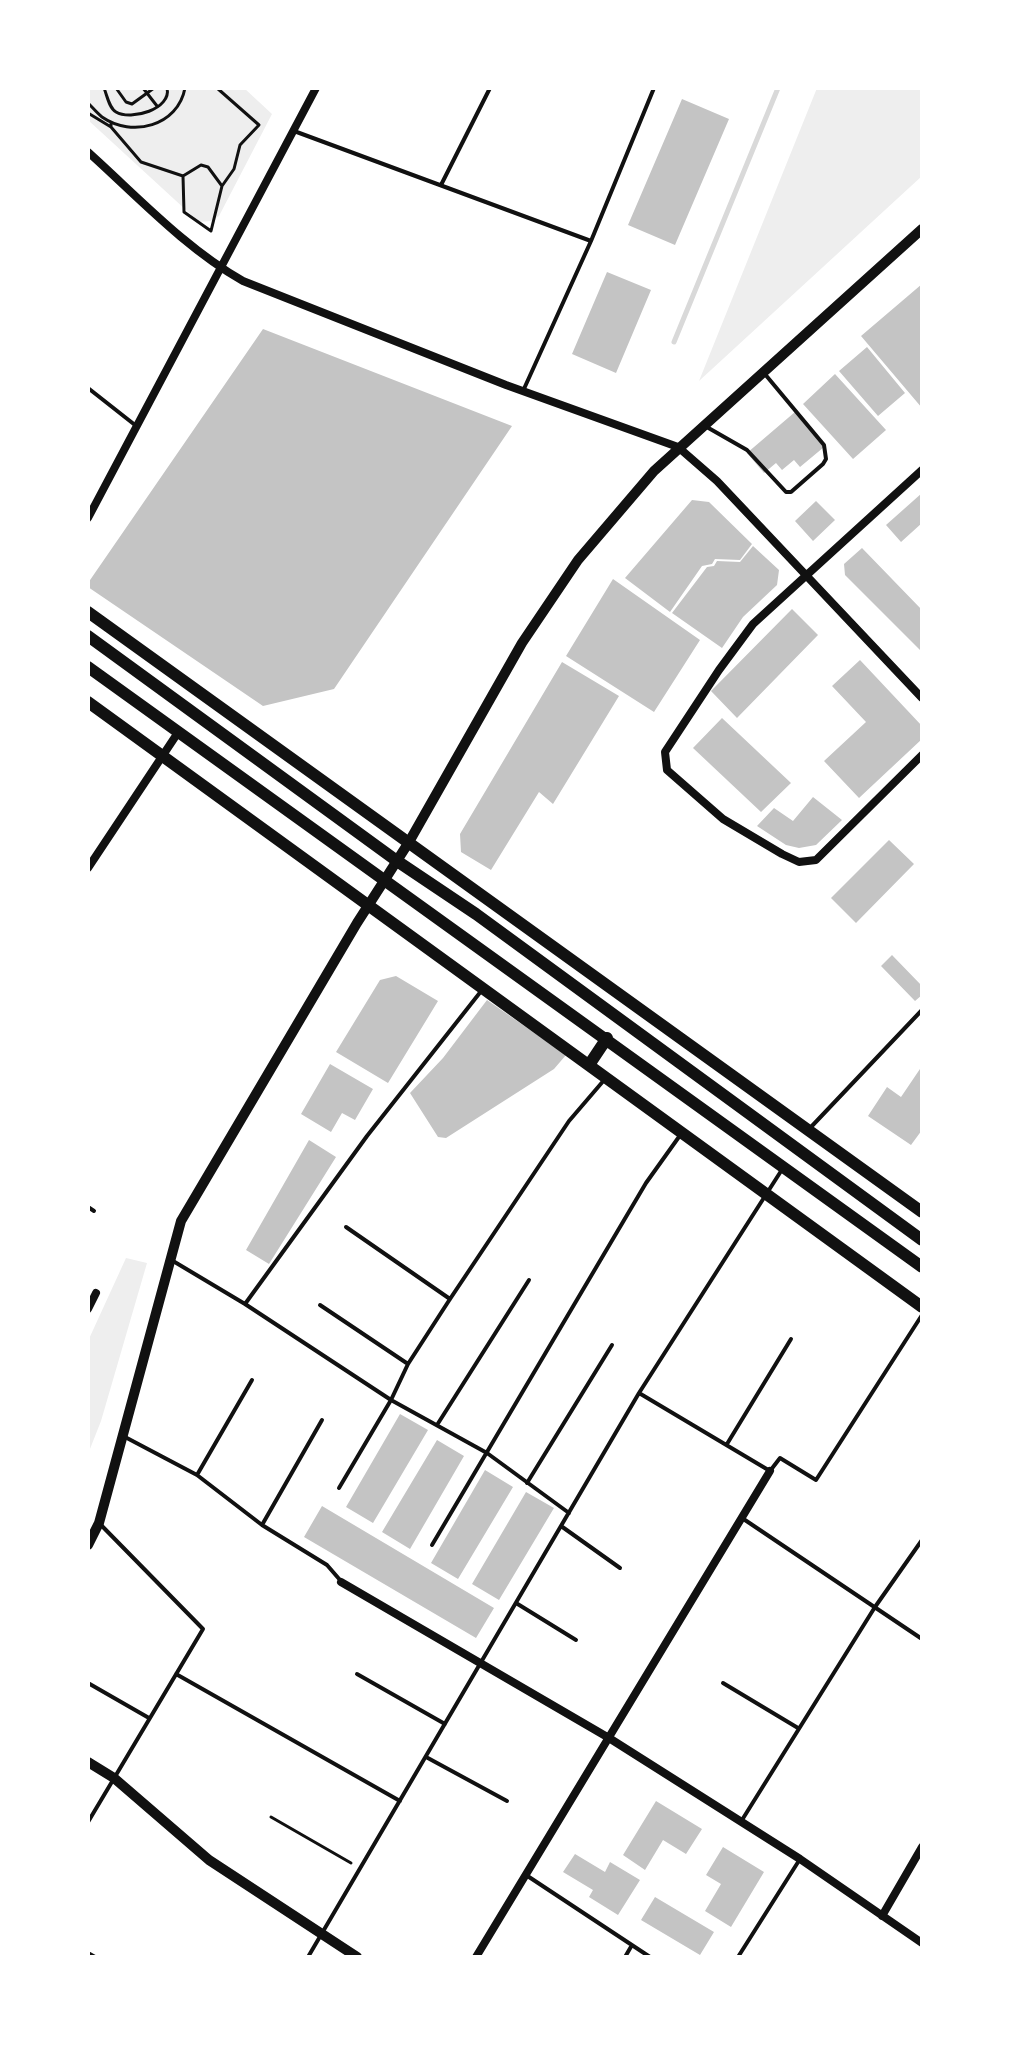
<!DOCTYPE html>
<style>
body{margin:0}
#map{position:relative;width:1010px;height:2045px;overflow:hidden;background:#fff;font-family:Overpass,sans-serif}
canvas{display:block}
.frame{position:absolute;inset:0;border:90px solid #fff;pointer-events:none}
</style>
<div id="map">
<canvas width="1010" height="2045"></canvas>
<div class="frame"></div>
</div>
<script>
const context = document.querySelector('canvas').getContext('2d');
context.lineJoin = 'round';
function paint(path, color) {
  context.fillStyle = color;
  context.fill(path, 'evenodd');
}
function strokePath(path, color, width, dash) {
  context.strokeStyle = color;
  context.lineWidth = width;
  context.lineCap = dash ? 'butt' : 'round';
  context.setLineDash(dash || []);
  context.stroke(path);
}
const green = new Path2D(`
 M88,88H244L272,114L219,216L211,221L199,222L88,120Z
 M817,88H922V176L699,381Z
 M126,1258L147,1263L101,1421L88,1454V1341Z`);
const stream = new Path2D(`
 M674,342L778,88`);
const building = new Path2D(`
 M682,99L729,119L675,245L628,225Z
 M607,272L651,290L616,373L572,354Z
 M922,284V408L861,336Z
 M263,329L512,426L334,689L263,706L88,587V583Z
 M867,347L905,393L878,416L839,371Z
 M835,374L886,430L853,459L803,404Z
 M795,412L824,447L800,467L794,460L782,470L776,463L764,473L747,453Z
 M922,493V523L901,542L886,525Z
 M692,500L709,502L752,544L740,560L715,559L712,564L702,566L670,612L625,578Z
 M816,501L835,520L813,541L795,521Z
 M753,546L779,570L777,585L743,617L722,648L672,613L707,567L714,566L717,561L740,562Z
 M862,548L922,610V652L845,575L844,564Z
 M613,579L700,640L654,712L566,656Z
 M792,609L818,635L737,718L711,691Z
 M860,660L922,726V739L859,798L824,761L866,722L832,686Z
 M562,662L619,696L553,804L539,792L491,870L461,852L460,834Z
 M722,718L791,783L761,812L693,748Z
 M813,797L842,820L816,845L799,848L786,845L757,826L774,808L793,821Z
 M889,840L914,864L856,923L831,898Z
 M892,955L922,986V995L915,1001L881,966Z
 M396,976L438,1001L388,1083L336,1052L380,980Z
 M487,1000L566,1055L554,1069L446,1138L438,1137L410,1093L443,1058Z
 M330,1064L373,1089L355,1120L342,1113L331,1132L301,1114Z
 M922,1066V1130L911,1145L868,1116L887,1087L901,1097Z
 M309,1140L336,1157L269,1264L246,1250Z
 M400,1414L428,1430L373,1523L346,1507Z
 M437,1440L464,1456L410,1549L382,1532Z
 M485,1470L513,1487L458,1579L431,1563Z
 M526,1492L554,1508L499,1600L472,1584Z
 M322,1506L494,1608L476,1638L304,1537Z
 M656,1801L702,1829L686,1854L663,1840L645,1870L623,1855Z
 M723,1847L764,1872L731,1927L705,1911L721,1884L706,1875Z
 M575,1854L605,1872L610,1862L640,1880L618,1915L589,1897L593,1890L563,1872Z
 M655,1897L714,1932L700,1955L641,1920Z`);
const path = new Path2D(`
 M104,88C107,95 109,108 116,112C131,121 172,109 167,88
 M116,88L126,102L132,104L154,88
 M143,88L157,106
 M217,88L259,125L240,145L234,169L222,186
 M88,103C93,108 97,113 102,117C132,138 178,126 185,88
 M88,113L111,127
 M111,122V127L141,162L183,176
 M201,165L208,167L222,186L211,231L184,212L183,176Z
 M271,1817L351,1863`);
const service = new Path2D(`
 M294,131L591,241
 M441,185L490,88
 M88,388L135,425
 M523,391L591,241L654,88
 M705,426L747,450L786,492H791L823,464L826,459L824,445L764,373
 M811,1127L922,1010
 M88,1207L94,1211
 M346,1227L450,1299
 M173,1261L245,1304L391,1400L487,1453L569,1513
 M245,1304L367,1136L482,990
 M320,1305L408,1364
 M639,1393L770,1471L780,1458L816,1480L922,1315
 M437,1425L529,1280
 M125,1437L197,1475L262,1525L327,1565L340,1580
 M727,1444L791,1339
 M197,1475L252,1380
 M527,1483L612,1345
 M339,1488L391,1400L408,1364L450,1299L569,1121L605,1079
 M742,1518L922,1639
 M262,1525L322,1420
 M561,1526L620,1568
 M432,1545L646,1183L681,1134
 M516,1603L576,1640
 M176,1674L400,1801
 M357,1674L445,1724
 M88,1683L149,1718
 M723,1683L798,1728
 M426,1757L507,1801
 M742,1820L875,1607L922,1540
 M88,1822L203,1629L101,1525
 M526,1875L650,1957
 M88,1953L95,1957
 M308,1957L639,1393L783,1168
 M625,1957L632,1945
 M738,1957L800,1859`);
const minor = new Path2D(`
 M88,152C137,196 185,248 243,281L506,385L678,447L717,481L922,698
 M922,470L753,624L719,670L665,752L667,770L723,819L782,854L799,862L816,860L922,755
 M88,518L316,88
 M88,868L179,731
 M88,1309L96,1293
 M341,1582L609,1738L800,1859L922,1943
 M882,1916L922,1847
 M476,1957L770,1471`);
const tertiary = new Path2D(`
 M88,1545L99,1523L181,1221L357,923L409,842L522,643L578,560L654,471L922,229
 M88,1762L114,1778L209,1860L357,1957`);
const primary = new Path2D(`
 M88,612L922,1212
 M88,636L397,861L476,914L922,1240
 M88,667L922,1267
 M88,702L922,1307
 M589,1065L607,1038`);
paint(green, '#eee');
strokePath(stream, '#d9d9d9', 5);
paint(building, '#c4c4c4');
strokePath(path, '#111', 3);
strokePath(service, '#111', 4);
strokePath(minor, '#111', 8);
strokePath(tertiary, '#111', 10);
strokePath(primary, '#111', 12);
</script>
